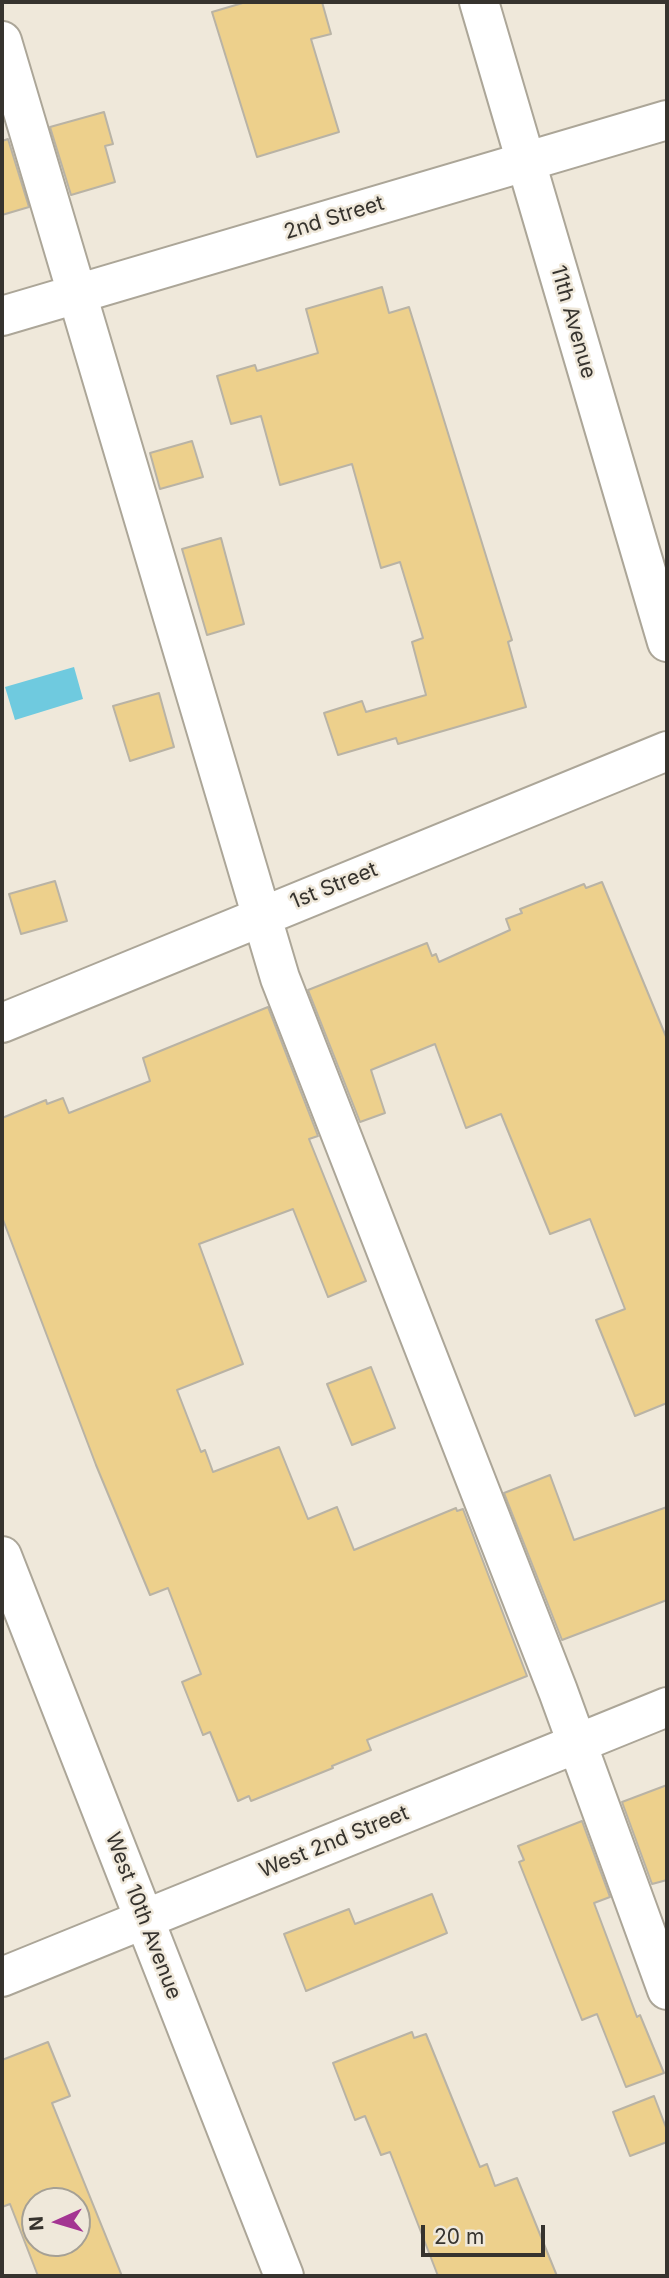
<!DOCTYPE html>
<style>
body{margin:0}
#map{position:relative;width:669px;height:2278px;overflow:hidden;background:#efe8da;font-family:Inter,sans-serif}
canvas{display:block}
.frame{position:absolute;inset:0;border:4px solid #36332e;pointer-events:none}
.north{position:absolute;left:21px;top:2187px;width:70px;height:70px;box-sizing:border-box;background:#efe8da;border:2px solid #a5a095;border-radius:50%;rotate:266deg;font-size:19px;font-weight:700;line-height:28px;text-align:center;color:#36332e}
.north::after{content:'';display:block;margin:auto;width:24px;height:32px;background:#a43592;clip-path:polygon(50% 0,100% 100%,50% 72%,0 100%)}
.scale{position:absolute;left:421px;top:2225px;width:124px;height:32px;box-sizing:border-box;border:4px solid #36332e;border-top:0;padding-left:9px;font-size:21px;line-height:24px;white-space:nowrap;color:#36332e;-webkit-text-stroke:5px #efe8da;paint-order:stroke}
</style>
<div id="map">
<canvas width="669" height="2278"></canvas>
<div class="frame"></div>
<div class="north">N</div>
<div class="scale">20 m</div>
</div>
<script>
const context = document.querySelector('canvas').getContext('2d');
context.lineJoin = 'round';
function paint(path, color) {
  context.fillStyle = color;
  context.fill(path, 'evenodd');
}
function strokePath(path, color, width, dash) {
  context.strokeStyle = color;
  context.lineWidth = width;
  context.lineCap = dash ? 'butt' : 'round';
  context.setLineDash(dash || []);
  context.stroke(path);
}
function drawText(font, color, halo, rows, align = 'center') {
  context.font = font + ' Inter,sans-serif';
  context.lineWidth = 5;
  context.setLineDash([]);
  context.textBaseline = 'middle';
  context.strokeStyle = halo;
  context.fillStyle = color;
  for (const [text, x, y, turn = 0] of rows) {
    context.save();
    context.translate(x, y);
    context.rotate((+turn || 0) * Math.PI / 180);
    context.textAlign = isNaN(turn) ? turn : align;
    if (halo) context.strokeText(text, 0, 0);
    context.fillText(text, 0, 0);
    context.restore();
  }
}
const water = new Path2D(`
 M74,667L83,699L15,720L5,687Z`);
const building = new Path2D(`
 M246,2H322L331,34L311,39L339,132L257,157L212,12Z
 M104,112L113,144L105,146L115,182L71,195L50,127Z
 M8,139L29,207L2,215V141Z
 M382,287L389,313L409,307L512,640L508,642L526,707L398,744L396,738L338,755L324,713L362,701L366,712L426,695L412,642L423,638L400,562L381,568L352,464L280,485L261,416L231,424L217,376L255,365L257,371L318,353L306,309Z
 M192,441L203,477L160,489L150,453Z
 M221,538L244,624L207,635L182,549Z
 M159,693L174,747L130,761L113,706Z
 M55,881L67,921L21,934L9,894Z
 M602,882L667,1039V1403L635,1416L596,1320L625,1309L590,1219L550,1234L501,1114L466,1128L435,1044L371,1070L385,1113L360,1122L308,990L427,943L432,956L436,954L439,962L510,930L506,919L522,913L520,909L584,884L586,888Z
 M268,1007L318,1136L309,1139L366,1281L328,1297L293,1209L199,1244L243,1364L177,1390L201,1452L205,1450L213,1472L279,1447L308,1519L337,1507L354,1550L456,1508L457,1511L463,1509L527,1676L367,1740L371,1750L332,1766L333,1768L251,1801L249,1796L238,1801L210,1732L203,1735L182,1682L201,1674L168,1588L150,1595L96,1465L2,1217V1118L46,1100L47,1104L63,1098L69,1113L150,1081L143,1058Z
 M371,1367L395,1428L352,1445L327,1384Z
 M550,1475L574,1540L667,1507V1600L562,1640L504,1493Z
 M667,1785V1880L652,1884L622,1802Z
 M582,1821L610,1897L594,1903L637,2017L640,2015L664,2073L626,2087L597,2014L582,2020L519,1862L524,1860L518,1846Z
 M432,1894L447,1933L306,1991L284,1934L349,1909L355,1924Z
 M412,2032L414,2038L426,2034L480,2167L487,2164L495,2186L517,2178L557,2276H438L390,2152L381,2155L365,2116L355,2120L333,2063Z
 M48,2042L70,2096L52,2103L122,2276H38L10,2204L2,2207V2060ZM35,2201H77V2243H35Z
 M654,2096L667,2130V2142L630,2156L613,2112Z`);
const minor = new Path2D(`
 M479,2L667,642
 M2,41L280,978L558,1691L667,1990
 M2,316L667,120
 M2,1023L667,751
 M2,1556L284,2276
 M2,1977L667,1707`);
const streetNames = [
 ["2nd Street",334,218,-17],
 ["11th Avenue",573,322,74],
 ["1st Street",334,886,-22],
 ["West 2nd Street",334,1842,-22],
 ["West 10th Avenue",143,1916,69]
];
paint(water, '#6fcadf');
paint(building, '#edd08c');
strokePath(building, '#b9b3a5', 2);
strokePath(minor, '#aca698', 42);
strokePath(minor, '#fff', 38);
drawText('21px', '#36332e', '#efe8da', streetNames);
</script>
